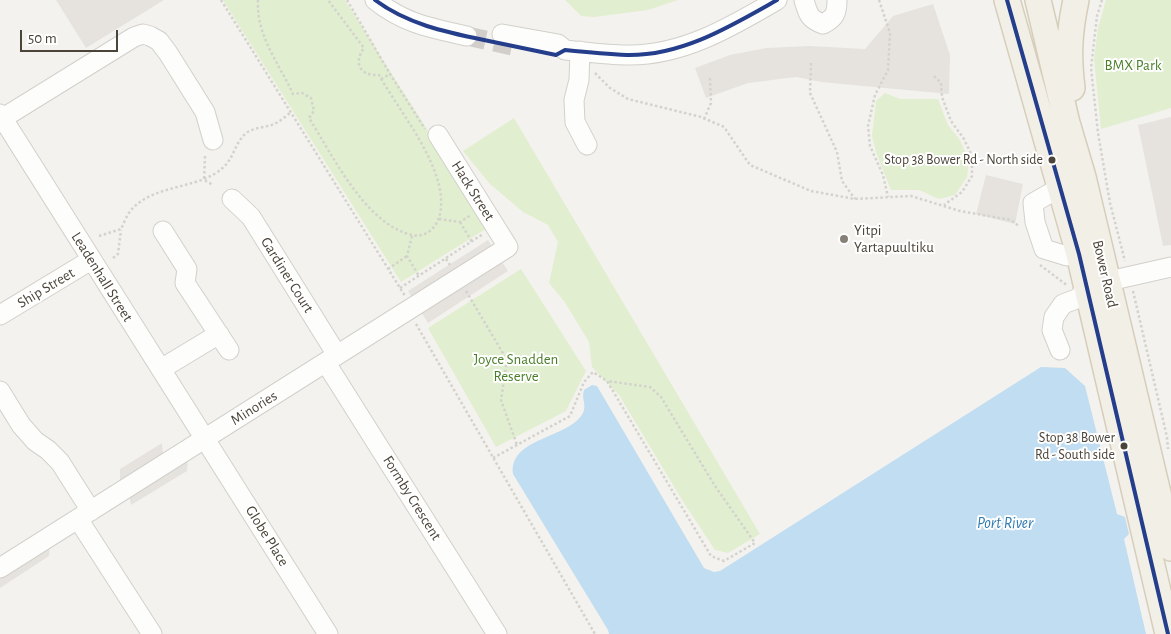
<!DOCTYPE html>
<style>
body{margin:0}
#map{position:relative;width:1171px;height:634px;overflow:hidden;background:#f4f2ee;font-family:"Alegreya Sans",sans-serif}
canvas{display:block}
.scale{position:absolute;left:20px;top:30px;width:98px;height:22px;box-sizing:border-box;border:2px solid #4b4439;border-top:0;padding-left:6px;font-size:15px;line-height:18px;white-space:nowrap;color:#4b4439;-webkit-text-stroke:4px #fff;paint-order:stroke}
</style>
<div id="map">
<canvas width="1171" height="634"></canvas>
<div class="scale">50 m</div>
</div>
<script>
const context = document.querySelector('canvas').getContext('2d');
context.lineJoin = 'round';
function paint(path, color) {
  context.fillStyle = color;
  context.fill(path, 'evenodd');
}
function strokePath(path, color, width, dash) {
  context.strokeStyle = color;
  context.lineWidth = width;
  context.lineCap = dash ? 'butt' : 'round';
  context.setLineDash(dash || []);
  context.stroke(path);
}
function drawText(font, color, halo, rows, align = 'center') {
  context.font = font + ' "Alegreya Sans",sans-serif';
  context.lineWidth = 4;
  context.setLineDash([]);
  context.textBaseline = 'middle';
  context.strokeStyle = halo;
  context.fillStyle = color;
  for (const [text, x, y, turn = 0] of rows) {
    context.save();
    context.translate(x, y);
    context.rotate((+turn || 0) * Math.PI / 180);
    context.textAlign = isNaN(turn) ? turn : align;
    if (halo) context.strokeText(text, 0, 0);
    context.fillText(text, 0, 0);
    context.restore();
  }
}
const green = new Path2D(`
 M223,0H345L489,227L401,282Z
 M565,0H678L648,10L594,17L581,16Z
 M1106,0H1171V108L1101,129L1094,59L1098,28Z
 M885,93L900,99H938L948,125L960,140L969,161L967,177L955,195L939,199L919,190H891L876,152L872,136L876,101Z
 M514,118L760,534L728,553L715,550L682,500L619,395L592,367L589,342L564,301L549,283L558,242L548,225L523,212L490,184L463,151Z
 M521,269L586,371L566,411L496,447L428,328Z`);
const parking = new Path2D(`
 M56,0H164L86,48Z
 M933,4L950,55L949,94L821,82L796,77L748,83L706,98L695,68L730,55L766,48L809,46L865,49L893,16Z
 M1171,117V245L1163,246L1138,125Z
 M986,175L1023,184L1015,224L976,214Z
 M488,240L508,271L428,323L408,291Z
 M162,443L163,455L120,481V469Z
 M188,457L187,471L131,505L129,495Z
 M50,544L49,556L0,588V575Z`);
const water = new Path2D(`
 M1041,367L1065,368L1085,386L1117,514L1125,517L1129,534L1124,539L1146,634H609L608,630L513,474C509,437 569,439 583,413C587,405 581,398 584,390L592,385L597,386L704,568L714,572L720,571Z`);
const minorTunnel = new Path2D(`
 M467,36L512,46`);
const path = new Path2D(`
 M221,0L405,296
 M258,0C256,36 279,63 293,94L302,93L311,98L314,111L309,118C333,156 362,217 405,233C415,237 425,237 433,228C444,216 442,196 438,181C426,142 399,110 379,75C360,76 353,63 364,48L328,0
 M347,0L390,74L425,129
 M879,0L890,33L888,70L875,95L868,126L870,146L883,175L888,197
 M1102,0L1097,16L1091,68L1098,133L1110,203L1125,261
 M811,63L810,93L837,152L842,181L855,199
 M595,73L610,88L628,99L701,117L724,127L750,165L811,191L855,199L911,196L960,211L1011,220L1020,227
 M934,76L941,83L942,97L951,121L964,139L972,156V176L962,192L944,205
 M381,79L390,74
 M704,119L711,103L710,78
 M205,156L204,180L213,185
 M439,219L460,222L471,215
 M460,222L472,242
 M99,236L121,229C124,223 127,214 132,209C153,186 190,189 216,173C235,161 232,147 245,134C253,127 265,128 274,124C279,122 285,117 290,113
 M412,236L407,256L419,276
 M113,258L118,254L121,230
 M446,259L450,265
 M1040,265L1068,286
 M388,269L407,256
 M400,288L483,234
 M466,291L507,360L501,400L517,445
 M1133,291L1167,437L1168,449
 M416,324L595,634
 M493,458L570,416L584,382L593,372L607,381L711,556L724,561L755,543L715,486L661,397L650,387L607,381`);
const minor = new Path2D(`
 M375,0C405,24 431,28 467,36
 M804,0C808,14 809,19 823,24C835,18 837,13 837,0
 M502,34L558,44L565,50C586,52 607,55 627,55C682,56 731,27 777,0
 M580,51L579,80L574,100L575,122L587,145
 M0,114L328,634
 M3,118L134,37L143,34L150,36L159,41L168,53L205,112L213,140
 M1061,187L1033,203L1035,222L1044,249L1067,256L1079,254
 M232,199L251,217L337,355
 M163,231L187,269L185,283L229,350
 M0,315L91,260
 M1060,350L1052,330L1054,317L1063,304L1079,298L1087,286L1171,267
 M326,363L497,634
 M161,369L219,334
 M0,391L21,425L35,441L48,450L60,462L91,511
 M78,519L152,634
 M0,568L508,247L438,135`);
const major = new Path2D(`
 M1007,0L1079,254L1168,634
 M1038,0L1067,123L1083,177L1171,548
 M1072,88C1068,55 1069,33 1076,0`);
const bus1 = new Path2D(`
 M375,0C407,24 445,32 484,40C508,45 532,50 556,55L565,50C585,52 606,54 627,55C682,56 731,26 777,0
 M1007,0L1079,254L1168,634`);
const markers = [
 [1052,160,4.5,"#4b4439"],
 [844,239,5,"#868178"],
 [1124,446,4.5,"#4b4439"]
];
const busNames = [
 ["Stop 38 Bower Rd - North side",1043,160],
 ["Stop 38 Bower",1115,438],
 ["Rd - South side",1115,455]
];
const parkNames = [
 ["BMX Park",1133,65],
 ["Joyce Snadden",516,359],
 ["Reserve",516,376]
];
const streetNames = [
 ["Hack Street",473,191,58],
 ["Bower Road",1105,274,77],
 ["Gardiner Court",287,275,58],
 ["Leadenhall Street",102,277,58],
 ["Ship Street",46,288,-31],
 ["Minories",254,408,-32],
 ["Formby Crescent",412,498,58],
 ["Globe Place",267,536,58]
];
const poiNames = [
 ["Yitpi",854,230],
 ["Yartapuultiku",854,247]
];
const waterNames = [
 ["Port River",1005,523]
];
paint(green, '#e1eecf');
paint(parking, '#e6e3df');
paint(water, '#c0ddf1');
strokePath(minorTunnel, '#d2cfca', 19, [19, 9]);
strokePath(minor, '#d2d0cb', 21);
strokePath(major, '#d6cebb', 28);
strokePath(path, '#d3d2cc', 2.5, [2.5, 2.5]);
strokePath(minor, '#fdfdfc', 19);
strokePath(major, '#f2efe6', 25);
strokePath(bus1, '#243e8c', 4);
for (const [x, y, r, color] of markers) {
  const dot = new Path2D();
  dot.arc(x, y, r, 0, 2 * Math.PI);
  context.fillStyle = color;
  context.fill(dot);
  strokePath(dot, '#fff', 2);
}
drawText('14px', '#4b4439', '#fff', busNames, 'right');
drawText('15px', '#4a7f2a', '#fff', parkNames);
drawText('15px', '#4b4439', '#fff', streetNames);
drawText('15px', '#4b4439', '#fff', poiNames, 'left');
drawText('italic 16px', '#2e7ab2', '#fff', waterNames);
</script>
